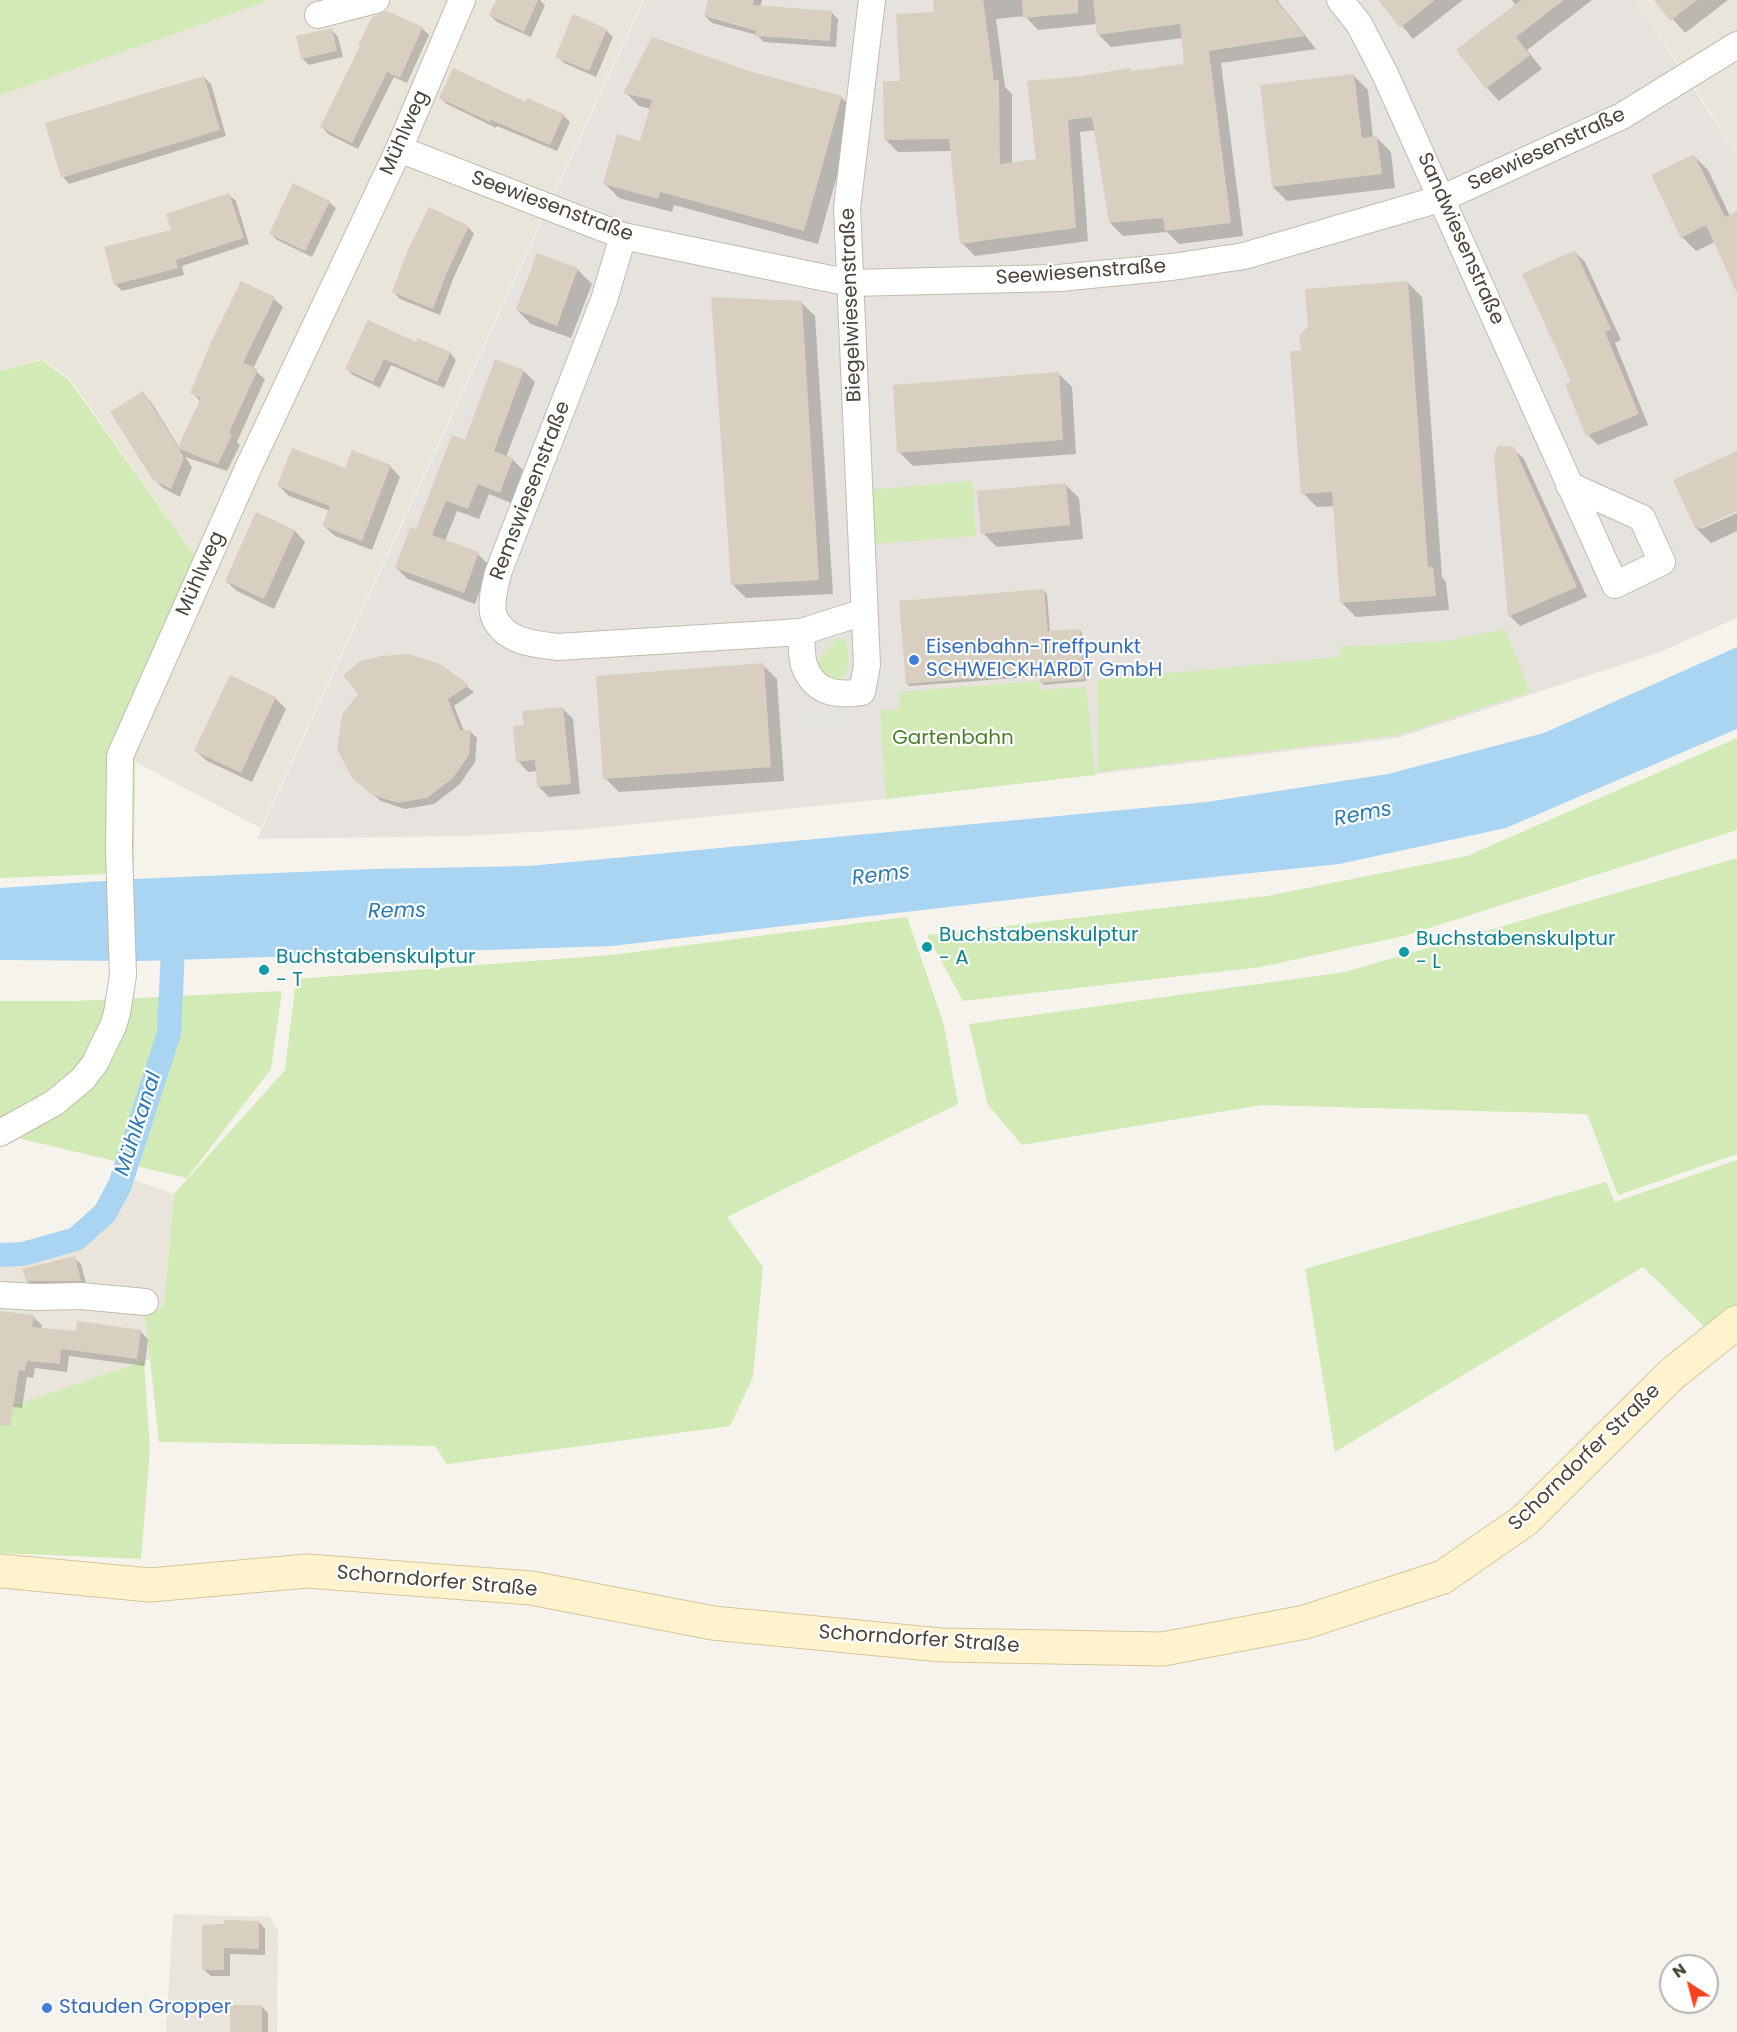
<!DOCTYPE html>
<meta charset="utf-8">
<style>
body{margin:0}
#map{position:relative;width:1737px;height:2032px;overflow:hidden;background:#f6f3ec;font-family:Poppins,sans-serif}
canvas{display:block}
.north{position:absolute;left:1659px;top:1954px;width:60px;height:60px;box-sizing:border-box;background:#fff;border:2px solid #b7b4b0;border-radius:50%;rotate:324deg;font-size:16px;font-weight:700;line-height:24px;text-align:center;color:#4b4439}
.north::after{content:'';display:block;margin:auto;width:21px;height:27px;background:#fc3f1d;clip-path:polygon(50% 0,100% 100%,50% 72%,0 100%)}
</style>
<div id="map">
<canvas width="1737" height="2032"></canvas>
<div class="north">N</div>
</div>
<script>
const context = document.querySelector('canvas').getContext('2d');
context.lineJoin = 'round';
function paint(path, color) {
  context.fillStyle = color;
  context.fill(path, 'evenodd');
}
function strokePath(path, color, width, dash) {
  context.strokeStyle = color;
  context.lineWidth = width;
  context.lineCap = dash ? 'butt' : 'round';
  context.setLineDash(dash || []);
  context.stroke(path);
}
function drawText(font, color, halo, rows, align = 'center') {
  context.font = font + ' Poppins,sans-serif';
  context.lineWidth = 4.5;
  context.setLineDash([]);
  context.textBaseline = 'middle';
  context.strokeStyle = halo;
  context.fillStyle = color;
  for (const [text, x, y, turn = 0] of rows) {
    context.save();
    context.translate(x, y);
    context.rotate((+turn || 0) * Math.PI / 180);
    context.textAlign = isNaN(turn) ? turn : align;
    if (halo) context.strokeText(text, 0, 0);
    context.fillText(text, 0, 0);
    context.restore();
  }
}
const residential = new Path2D(`
 M0,0H643L261,828L127,758L206,572L70,379L42,359L0,371Z
 M1635,0H1737V154L1692,84Z
 M134,1180L174,1194L164,1306L153,1358L18,1404L0,1401V1266L19,1264L79,1246L114,1221Z
 M173,1914L270,1917L278,1930L277,2032H166Z`);
const industrial = new Path2D(`
 M644,0H1635L1737,155V618L1660,652L1398,738L886,799L586,829L464,836L257,839Z`);
const green = new Path2D(`
 M0,0H270L0,95Z
 M42,360L69,380L206,572L127,758L135,762L134,873L0,878V371Z
 M972,481L976,536L871,544L867,490Z
 M1505,629L1530,692L1398,735L1098,772L1097,680L1340,657V647L1446,641Z
 M837,638L843,639L846,641C848,656 852,671 839,681L824,680L817,663Z
 M1038,681L1041,690L1086,687L1095,775L886,799L880,711L900,709L899,692Z
 M1737,738V830L1404,936L1260,967L963,1001L927,935L1267,896L1467,856Z
 M1737,858V1154L1618,1195L1587,1114L1262,1105L1022,1145L988,1105L969,1024L1345,972Z
 M907,917L944,1025L958,1104L727,1217L763,1267L753,1377L730,1426L447,1464L435,1446L159,1442L145,1314L164,1306L174,1194L285,1070L296,979L611,955Z
 M282,991L271,1069L187,1178L0,1134V1001H76Z
 M1737,1160V1312L1707,1329L1643,1267L1335,1452L1305,1269L1606,1182L1615,1202Z
 M144,1361L150,1449L141,1559L0,1553V1401L18,1404Z`);
const parking = new Path2D(`
 M894,662L899,697L862,692L867,665Z
 M860,707L861,727L798,730L797,711Z`);
const water = new Path2D(`
 M1737,647V729L1506,828L1339,864L1155,883L612,946L141,961L0,960V888L134,879L371,869L529,866L1207,802L1388,774L1544,733Z`);
const shadow = new Path2D(`
 M497,0H540L545,5L531,37L497,22L490,15Z
 M710,0H762L760,8L832,13L838,19L836,47L764,42L757,35L712,23L705,16Z
 M934,0H1277L1316,49L1221,63L1243,236L1179,244L1167,232L1123,236L1110,223L1096,130L1080,132L1088,241L975,256L962,243L951,151L898,152L885,139L902,82L935,13ZM1025,16L1038,30L1097,24L1098,34L1111,47L1183,38L1186,65L1132,72L1130,70L1082,78L1038,161L1012,164V94L1005,87L996,19Z
 M1380,0H1463L1413,39Z
 M1512,0H1592L1527,50L1542,69L1499,101L1487,88L1458,50L1516,6Z
 M1656,0H1728L1685,33Z
 M422,28L429,35L407,83L394,77L358,149L328,134L322,127Z
 M332,30L338,37L343,57L309,65L302,58Z
 M606,30L613,37L596,77L564,63L557,56Z
 M752,74L841,97L855,111L818,244L674,205L672,212L619,198L605,184L641,142L651,109L639,106L625,92Z
 M1354,76L1368,90L1373,138H1377L1391,152L1395,188L1287,201L1273,187Z
 M204,77L211,84L226,136L69,184L63,177Z
 M440,98L526,104L563,115L570,122L557,151L497,126L496,128L447,104Z
 M1694,156L1708,170L1730,216L1737,212V290L1715,242L1696,251L1682,237Z
 M229,195L236,201L249,244L182,266L184,275L122,291L115,284L173,231Z
 M329,202L336,208L312,257L277,240L271,234Z
 M468,227L474,234L453,279L440,315L400,299L394,292Z
 M1575,252L1585,262L1621,340L1615,343L1648,425L1598,445L1588,435L1573,382Z
 M538,255L578,270L592,284L571,338L531,324L517,310Z
 M1408,283L1422,297L1442,577L1446,582L1449,610L1356,617L1342,603L1335,506L1317,507L1303,493L1302,352L1310,327Z
 M274,299L283,307L253,369L265,379L237,442L240,445L227,471L185,457L192,467L180,497L163,488L154,479L143,393L151,402L179,447L201,402L192,392Z
 M801,302L815,316L833,594L746,598L732,584Z
 M416,344L450,353L456,360L444,388L391,365L380,388L353,375L347,369Z
 M524,371L535,382L506,457L512,459L523,470L511,503L489,494L479,519L457,511L445,541L478,554L489,565L475,604L408,579L396,568L466,442Z
 M1058,373L1072,387L1076,454L913,466L899,452Z
 M1513,449L1524,459L1587,597L1520,626L1510,616Z
 M1737,452V509L1701,526V529L1737,513V531L1711,543L1697,529Z
 M390,466L400,477L372,550L335,536L324,526L330,511L289,496L279,486L346,470Z
 M1065,484L1079,498L1083,539L997,547L983,533Z
 M257,514L295,531L305,542L274,609L237,591L226,581Z
 M1044,591L1047,594L1050,633L1080,630L1082,633L1086,681L1044,685L1041,682V676L910,686L907,684Z
 M439,665L474,692L454,706L464,731H470L477,738L475,762L460,784L434,804L405,809L381,801L360,784Z
 M763,665L777,679L784,781L619,792L605,778Z
 M230,677L276,699L286,709L252,782L207,761L196,751Z
 M563,709L573,719L580,794L549,797L539,787L537,771L528,772L518,761L526,727Z
 M74,1258L81,1264L87,1287H34L27,1281Z
 M0,1312L33,1317L42,1325L41,1330L77,1333L140,1331L148,1339L145,1366L69,1356L67,1372L35,1368L33,1378L27,1377L22,1408L0,1405Z
 M259,1922L265,1929V1955L230,1954V1976H211L204,1970V1926Z
 M261,2006L268,2013V2032H232Z`);
const canal = new Path2D(`
 M0,1255L23,1254L76,1239L105,1213L120,1185L169,1033L174,928`);
const building = new Path2D(`
 M496,0H538L524,32L489,15Z
 M708,0H754L753,5L832,11L830,41L755,36L756,31L704,16Z
 M933,0H983L994,80H999L1000,164L1036,159L1027,81L1082,76L1130,68L1131,71L1184,64L1180,24L1097,35L1093,0H1276L1305,36L1209,51L1231,223L1165,231L1163,218L1109,223L1092,117L1068,120L1076,228L960,244L949,139L884,140L883,81H900L896,14L934,12Z
 M1022,0H1078V13L1023,18Z
 M1378,0H1435L1400,28Z
 M1521,0H1564L1516,37L1530,55L1486,89L1456,50Z
 M1654,0H1697L1670,21Z
 M387,11L423,27L400,78L387,72L352,143L320,127L360,46H358L372,17Z
 M573,14L607,29L589,71L555,57Z
 M332,28L337,51L301,59L296,36Z
 M652,37L752,72L842,96L804,231L660,192L658,199L603,184L617,134L640,141L652,100L623,93Z
 M453,68L526,102L527,98L564,114L550,145L491,120L490,122L439,98Z
 M1354,74L1362,138L1377,136L1382,174L1272,187L1260,85Z
 M204,76L220,130L61,178L45,123Z
 M1694,154L1725,217L1737,211V293L1706,225L1681,238L1651,175Z
 M293,183L330,201L305,251L269,234Z
 M229,193L244,238L176,260L178,268L114,285L104,247L171,230L166,214Z
 M429,207L469,226L447,272L433,309L392,292L408,250Z
 M1575,250L1611,329L1605,332L1639,414L1586,436L1565,384L1571,381L1522,274Z
 M537,253L578,268L557,326L516,310Z
 M241,281L275,297L243,363L258,369L229,433L232,435L218,464L179,449L184,458L171,489L153,480L110,412L143,391L178,447L201,398L190,393L211,342Z
 M1408,281L1428,567H1433L1436,596L1340,603L1332,492L1301,494L1290,351H1301L1299,336L1308,326L1305,289Z
 M711,297L802,301L819,580L731,585Z
 M368,320L416,342L417,338L451,352L437,382L384,359L373,382L345,369Z
 M495,359L524,370L494,451L513,458L500,493L478,484L468,509L446,501L432,535L479,552L464,593L395,568L410,527L416,529L452,435L465,440Z
 M1059,372L1063,440L897,453L893,385Z
 M1498,446L1514,447L1577,587L1508,617L1494,456Z
 M292,448L345,468L352,450L391,465L362,541L322,526L330,506L277,486Z
 M1737,451V511L1696,530L1673,480Z
 M1066,483L1070,525L981,534L977,491Z
 M256,512L295,530L264,599L225,581Z
 M1044,589L1048,631L1080,629L1084,679L1040,683L1039,673L906,684L899,601Z
 M409,654L440,664L469,685L448,699L460,730H471L469,755L453,778L427,798L398,803L372,795L352,778L337,749L342,715L358,694L343,675L361,661L381,656Z
 M764,663L771,767L603,779L596,676Z
 M230,675L276,697L241,773L194,751Z
 M563,707L571,784L537,787L535,760L516,762L513,726L524,725L522,711Z
 M75,1256L81,1281H26L22,1269Z
 M0,1311L34,1315L32,1327L76,1331L77,1321L141,1330L137,1359L61,1349L60,1364L27,1361L25,1371L19,1370L10,1426L0,1425Z
 M224,1920L259,1921V1949L224,1948V1970H202V1925L224,1924Z
 M230,2005H262V2032H230Z`);
const street = new Path2D(`
 M1340,0L1359,24L1385,74L1615,585L1662,562L1642,518L1569,485
 M318,15L376,0
 M399,149L623,236L850,283L1059,278L1172,267L1244,256L1443,198L1622,116L1737,45
 M623,236L604,300L498,573C495,585 489,608 495,619C507,642 534,644 557,647L801,632
 M864,612L801,632C802,642 801,655 804,665C814,693 836,696 862,692L867,665L847,208L872,0
 M0,1133L54,1103L83,1079L95,1063L113,1026L117,1013L123,975L119,850L120,756L249,466L399,149L462,0
 M0,1295L36,1297L81,1296L145,1302`);
const secondary = new Path2D(`
 M0,1571L150,1585L307,1571L531,1588L713,1623L941,1645L1163,1649L1305,1622L1443,1577L1525,1520L1672,1374L1737,1322`);
const markers = [
 [914,660,6,"#3f7fe0"],
 [927,947,6,"#0f9aa8"],
 [1404,952,6,"#0f9aa8"],
 [264,970,6,"#0f9aa8"],
 [47,2008,6,"#3f7fe0"]
];
const streetNames = [
 ["Mühlweg",405,133,-66],
 ["Seewiesenstraße",1547,150,-25],
 ["Seewiesenstraße",552,207,20],
 ["Sandwiesenstraße",1460,239,66],
 ["Seewiesenstraße",1081,273,-4],
 ["Biegelwiesenstraße",852,305,-92],
 ["Remswiesenstraße",531,491,-69],
 ["Mühlweg",201,574,-66],
 ["Schorndorfer Straße",1585,1458,-44],
 ["Schorndorfer Straße",437,1582,5],
 ["Schorndorfer Straße",919,1640,4]
];
const shopNames = [
 ["Eisenbahn-Treffpunkt",926,648],
 ["SCHWEICKHARDT GmbH",926,671],
 ["Stauden Gropper",59,2008]
];
const parkNames = [
 ["Gartenbahn",953,739]
];
const cultureNames = [
 ["Buchstabenskulptur",939,936],
 ["- A",939,959],
 ["Buchstabenskulptur",1416,940],
 ["- L",1416,963],
 ["Buchstabenskulptur",276,958],
 ["- T",276,981]
];
const waterNames = [
 ["Rems",1363,815,-11],
 ["Rems",881,876,-7],
 ["Rems",397,912,-1],
 ["Mühlkanal",139,1124,-72]
];
paint(residential, '#eae5da');
paint(industrial, '#e6e2dd');
paint(green, '#d2eab5');
paint(parking, '#e5e3e0');
paint(water, '#a9d4f2');
paint(shadow, '#0003');
strokePath(canal, '#a9d4f2', 24);
paint(building, '#d8cfc1');
strokePath(street, '#c2bbae', 28);
strokePath(secondary, '#d6c79b', 35);
strokePath(street, '#fff', 26);
strokePath(secondary, '#fff3cd', 33);
for (const [x, y, r, color] of markers) {
  const dot = new Path2D();
  dot.arc(x, y, r, 0, 2 * Math.PI);
  context.fillStyle = color;
  context.fill(dot);
  strokePath(dot, '#fff', 2);
}
drawText('20px', '#4b4439', '#fff', streetNames);
drawText('20px', '#366cbe', '#fff', shopNames, 'left');
drawText('20px', '#4a7f2a', '#fff', parkNames);
drawText('20px', '#0d838f', '#fff', cultureNames, 'left');
drawText('italic 21px', '#2e7ab2', '#fff', waterNames);
</script>
